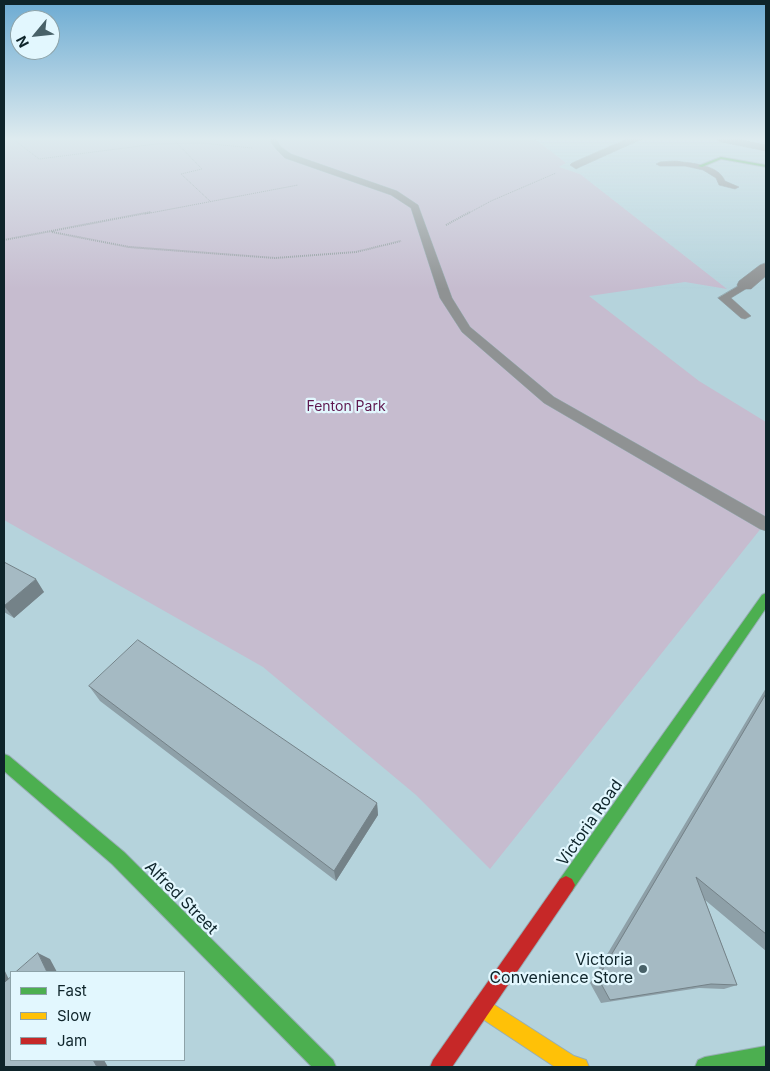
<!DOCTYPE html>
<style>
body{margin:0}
#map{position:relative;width:770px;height:1071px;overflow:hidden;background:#b5d3dc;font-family:Inter,sans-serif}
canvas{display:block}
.frame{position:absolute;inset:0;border:5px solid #0e242a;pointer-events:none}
.legend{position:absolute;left:10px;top:971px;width:175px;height:90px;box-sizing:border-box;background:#e2f7fe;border:1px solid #8da3a9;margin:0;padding:6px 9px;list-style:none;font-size:15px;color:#0e242a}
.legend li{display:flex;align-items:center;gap:10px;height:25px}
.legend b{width:25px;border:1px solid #8da3a9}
.north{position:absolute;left:10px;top:10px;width:50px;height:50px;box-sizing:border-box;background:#e2f7fe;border:1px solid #8da3a9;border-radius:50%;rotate:242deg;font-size:14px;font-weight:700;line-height:20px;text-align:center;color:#0e242a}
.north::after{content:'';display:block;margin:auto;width:18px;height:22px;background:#486168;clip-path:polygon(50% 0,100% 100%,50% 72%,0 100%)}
</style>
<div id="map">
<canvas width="770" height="1071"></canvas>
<div class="frame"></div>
<ul class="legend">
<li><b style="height:6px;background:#4caf50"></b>Fast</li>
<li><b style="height:6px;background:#ffc107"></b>Slow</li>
<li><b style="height:6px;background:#c62828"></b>Jam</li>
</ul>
<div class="north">N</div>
</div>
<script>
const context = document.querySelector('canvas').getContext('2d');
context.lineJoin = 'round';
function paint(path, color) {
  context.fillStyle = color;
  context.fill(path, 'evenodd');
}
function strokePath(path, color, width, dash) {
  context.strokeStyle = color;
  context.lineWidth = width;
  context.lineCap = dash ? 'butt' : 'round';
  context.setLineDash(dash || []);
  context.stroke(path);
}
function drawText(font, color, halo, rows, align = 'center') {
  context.font = font + ' Inter,sans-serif';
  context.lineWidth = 4.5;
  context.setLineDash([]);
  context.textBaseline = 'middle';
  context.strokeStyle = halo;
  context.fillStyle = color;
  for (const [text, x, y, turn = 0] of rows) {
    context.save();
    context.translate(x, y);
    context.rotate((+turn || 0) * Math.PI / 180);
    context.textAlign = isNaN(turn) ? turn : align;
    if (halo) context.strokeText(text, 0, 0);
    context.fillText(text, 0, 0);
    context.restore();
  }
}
const green = new Path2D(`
 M4,139H535L566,163L559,167L580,174L727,289L685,282L589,296L699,381L766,422V522L490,869L416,795L263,667L4,520Z`);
const pathFar1 = new Path2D(`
 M13,139L39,159L156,144L202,143L252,148
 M173,139L202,169L181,174L211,202
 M145,214L298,185
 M467,214L491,201L556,173`);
const path = new Path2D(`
 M446,225L470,212
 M52,232L129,247L275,258L356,252L401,241
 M4,240L151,212`);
const lane = new Path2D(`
 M269,139H276L281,147L291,154L397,191L418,205L452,298L470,327L554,397L766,517V531L760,529L544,403L462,332L440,298L411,208L391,195L285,158L276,149Z
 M675,161C691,163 718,164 725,181L739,187L735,189L719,185L716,178L703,170L685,166H660L656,164L660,162Z
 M745,282L750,285L749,287L731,298L751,316L745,319L741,318L718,298Z`);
const street = new Path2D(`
 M627,139H642L580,167L576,169L570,165L572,163Z
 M716,139H738L766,145V151L721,142Z
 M766,263V276L751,289H739L737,285L739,281L760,265Z`);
const fast = new Path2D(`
 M721,157L766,165V167L721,159L702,167L698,166Z
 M766,593V608L572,891L566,894L560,891L557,885L560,879L762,595Z
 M4,754L9,756L124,852L333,1060L336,1067H312L112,864L4,771Z
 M766,1046V1066L695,1067L698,1060L705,1057Z`);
const slow = new Path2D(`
 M482,997L574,1056L586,1060L589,1067H555L475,1014L472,1007L475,1000Z`);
const jam = new Path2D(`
 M566,876L572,879L575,885L572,891L452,1067H430L433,1060L560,879Z`);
const wall = new Path2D(`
 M4,562L44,592L14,618L4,612Z
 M89,686L377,803L378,815L336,881L100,701Z
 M766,688V951L705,900L737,985L724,989L699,988L601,1003L590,983Z`);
const shadedWall = new Path2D(`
 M36,579L44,592L14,618L4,606Z
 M377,803L378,815L336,881L334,871Z
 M38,953L50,959L57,972H47Z
 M4,969L11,984L4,988Z
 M93,1060H104L108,1067H97Z`);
const building = new Path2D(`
 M4,562L36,579L4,606Z
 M138,640L377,803L334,871L89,686Z
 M766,694V934L696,877L737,985L711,984L610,1000L598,978Z
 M38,953L47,972H16Z
 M11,977V1060H93L97,1067H4V983Z`);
const markers = [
 [643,969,5,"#486168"]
];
const parkNames = [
 ["Fenton Park",346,407]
];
const nearStreetnames = [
 ["Victoria Road",590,823,-55],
 ["Alfred Street",181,898,45]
];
const nearPoinames = [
 ["Victoria",633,960],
 ["Convenience Store",633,978]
];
paint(green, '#c6bccf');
strokePath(lane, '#97aeb5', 1);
strokePath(street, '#97aeb5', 1);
strokePath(fast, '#97aeb5', 2);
strokePath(slow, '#97aeb5', 2);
strokePath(jam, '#97aeb5', 2);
strokePath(pathFar1, '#909a9c', 1, [1, 1]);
strokePath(path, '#909a9c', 2, [1, 1]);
paint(lane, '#8f9293');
paint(street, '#8f9293');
paint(fast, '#4caf50');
paint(slow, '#ffc107');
paint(jam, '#c62828');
paint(wall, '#8ea0a8');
paint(shadedWall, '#748288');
paint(building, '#a5bac3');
strokePath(building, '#748288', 1);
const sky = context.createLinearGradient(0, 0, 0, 289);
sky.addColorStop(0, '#6cabd2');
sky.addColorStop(0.48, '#deebef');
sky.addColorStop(1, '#deebef00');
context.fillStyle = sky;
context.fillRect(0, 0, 770, 289);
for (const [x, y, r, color] of markers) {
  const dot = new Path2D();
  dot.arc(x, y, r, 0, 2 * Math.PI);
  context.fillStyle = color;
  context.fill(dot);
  strokePath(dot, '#e2f7fe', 2);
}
drawText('14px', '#5f184f', '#e2f7fe', parkNames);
drawText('16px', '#0e242a', '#e2f7fe', nearStreetnames);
drawText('16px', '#0e242a', '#e2f7fe', nearPoinames, 'right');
</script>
